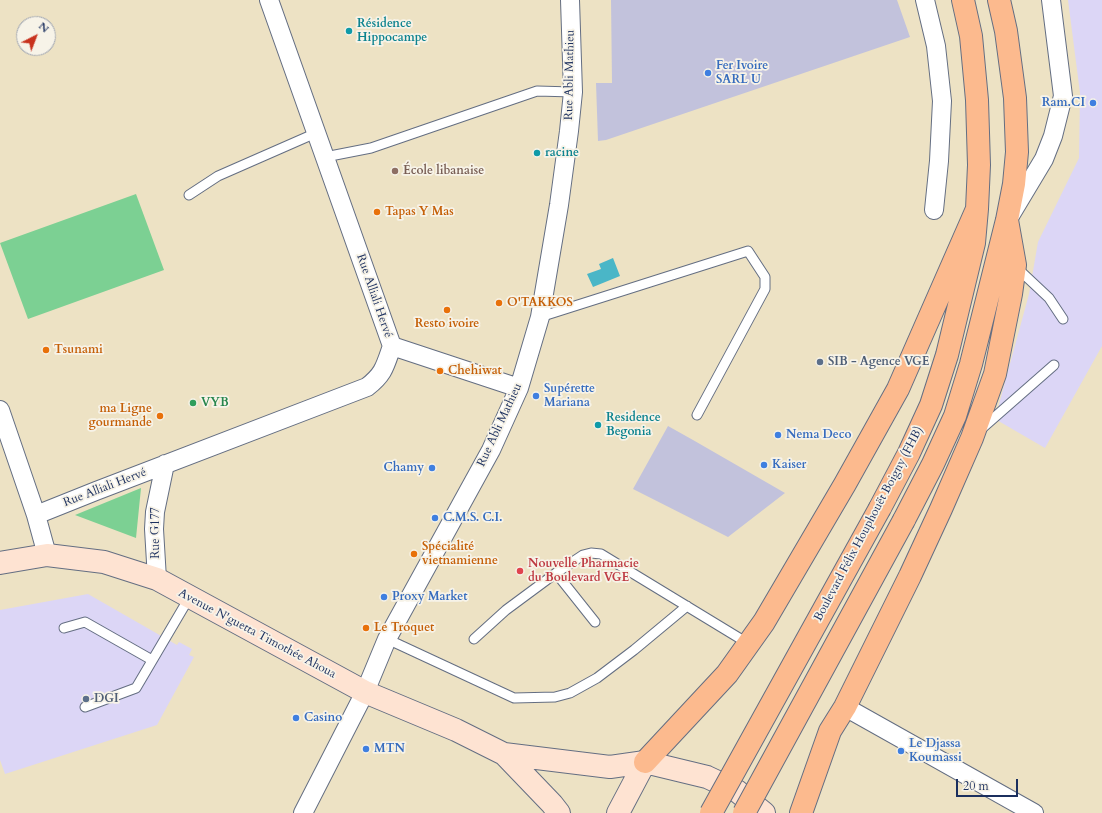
<!DOCTYPE html>
<meta charset="utf-8">
<style>
body{margin:0}
#map{position:relative;width:1102px;height:813px;overflow:hidden;background:#ede2c4;font-family:Cardo,serif}
canvas{display:block}
.north{position:absolute;left:16px;top:16px;width:40px;height:40px;box-sizing:border-box;background:#f7f3e8;border:1px solid #9fa5b1;border-radius:50%;rotate:42deg;font-size:11px;font-weight:700;line-height:16px;text-align:center;color:#1b2f5e}
.north::after{content:'';display:block;margin:auto;width:14px;height:18px;background:#c8321e;clip-path:polygon(50% 0,100% 100%,50% 72%,0 100%)}
.scale{position:absolute;left:956px;top:779px;width:62px;height:18px;box-sizing:border-box;border:2px solid #1b2f5e;border-top:0;padding-left:5px;font-size:12px;line-height:14px;white-space:nowrap;color:#1b2f5e;-webkit-text-stroke:3px #f7f3e8;paint-order:stroke}
</style>
<div id="map">
<canvas width="1102" height="813"></canvas>
<div class="north">N</div>
<div class="scale">20 m</div>
</div>
<script>
const context = document.querySelector('canvas').getContext('2d');
context.lineJoin = 'round';
function paint(path, color) {
  context.fillStyle = color;
  context.fill(path, 'evenodd');
}
function strokePath(path, color, width, dash) {
  context.strokeStyle = color;
  context.lineWidth = width;
  context.lineCap = dash ? 'butt' : 'round';
  context.setLineDash(dash || []);
  context.stroke(path);
}
function drawText(font, color, halo, rows, align = 'center') {
  context.font = font + ' Cardo,serif';
  context.lineWidth = 3.5;
  context.setLineDash([]);
  context.textBaseline = 'middle';
  context.strokeStyle = halo;
  context.fillStyle = color;
  for (const [text, x, y, turn = 0] of rows) {
    context.save();
    context.translate(x, y);
    context.rotate((+turn || 0) * Math.PI / 180);
    context.textAlign = isNaN(turn) ? turn : align;
    if (halo) context.strokeText(text, 0, 0);
    context.fillText(text, 0, 0);
    context.restore();
  }
}
const built = new Path2D(`
 M1068,0H1102V346L1045,448L995,419L1029,294L1038,242L1079,158L1080,93Z
 M88,594L177,645L179,642L192,649L189,655L194,657L157,725L5,774L0,760V610Z`);
const industrial = new Path2D(`
 M611,0H897L910,37L606,140L598,141L596,83H612Z
 M668,426L693,440L785,493L728,537L633,489Z`);
const green = new Path2D(`
 M136,194L164,270L28,319L0,243Z
 M141,488L136,538L75,515Z`);
const water = new Path2D(`
 M613,258L620,276L593,287L587,274L601,269L599,264Z`);
const lane = new Path2D(`
 M325,157L371,148L537,91L573,92
 M189,195L218,176L316,133
 M1016,267L1049,298L1063,319
 M540,317L748,251L765,277V289L697,415
 M980,430L1054,365
 M556,573L595,622
 M64,628L85,622L152,660
 M387,639L514,698L555,697L570,693L597,678L634,650L687,606
 M474,639L506,610L556,573L583,555L591,553L601,554L749,644
 M85,707L136,688L189,598`);
const street = new Path2D(`
 M925,0L936,46L942,101L939,161L934,210
 M1011,214L1044,159L1053,136L1063,96L1051,0
 M392,346L519,388
 M0,410L36,515L47,555
 M36,515L96,491L367,387C384,374 385,366 392,346L269,0
 M157,579L154,529L155,512L165,464
 M845,707L1034,813
 M303,813L365,692L387,639L491,450L519,388L540,317L559,205L569,131L573,92L570,0`);
const secondary = new Path2D(`
 M0,563L47,555L104,562L157,579L365,692L456,730L504,754L552,804L559,813
 M504,754L610,767L645,762L707,777L737,791L764,813
 M618,813L645,762`);
const highway = new Path2D(`
 M880,508L909,453L931,405L947,355L974,243L977,209L979,165L977,100L971,36L963,0
 M904,520L933,464L955,416L971,364L1007,220L1014,184L1017,152L1015,98L1006,31L999,0
 M645,762L727,674L764,622L845,484L898,389L977,209
 M801,813L830,731L845,707L910,576L941,509L972,438L995,374L1011,294L1015,265L1007,220`);
const highwayBridge = new Path2D(`
 M711,813L880,508
 M744,813L904,520`);
const markers = [
 [349,31,4,"#0f9aa8"],
 [708,73,4,"#3f7fe0"],
 [1093,103,4,"#3f7fe0"],
 [537,153,4,"#0f9aa8"],
 [395,171,4,"#8d6e63"],
 [377,212,4,"#e8710a"],
 [499,303,4,"#e8710a"],
 [447,310,4,"#e8710a"],
 [46,350,4,"#e8710a"],
 [820,362,4,"#5c6f8a"],
 [440,371,4,"#e8710a"],
 [536,396,4,"#3f7fe0"],
 [193,403,4,"#2e9e5b"],
 [160,416,4,"#e8710a"],
 [598,425,4,"#0f9aa8"],
 [778,435,4,"#3f7fe0"],
 [764,465,4,"#3f7fe0"],
 [432,468,4,"#3f7fe0"],
 [435,518,4,"#3f7fe0"],
 [414,554,4,"#e8710a"],
 [520,571,4,"#e0444e"],
 [384,597,4,"#3f7fe0"],
 [366,628,4,"#e8710a"],
 [86,699,4,"#5c6f8a"],
 [296,718,4,"#3f7fe0"],
 [366,749,4,"#3f7fe0"],
 [901,751,4,"#3f7fe0"]
];
const cultureNames = [
 ["Résidence",357,24],
 ["Hippocampe",357,38],
 ["racine",545,153],
 ["Residence",606,418],
 ["Begonia",606,432]
];
const shopNames = [
 ["Fer Ivoire",716,66],
 ["SARL U",716,80],
 ["Ram.CI",1085,103,"right"],
 ["Supérette",544,389],
 ["Mariana",544,403],
 ["Nema Deco",786,435],
 ["Kaiser",772,465],
 ["Chamy",424,468,"right"],
 ["C.M.S. C.I.",443,518],
 ["Proxy Market",392,597],
 ["Casino",304,718],
 ["Le Djassa",909,744],
 ["Koumassi",909,758],
 ["MTN",374,749]
];
const streetNames = [
 ["Rue Abli Mathieu",570,75,-89],
 ["Rue Alliali Hervé",374,296,71],
 ["Rue Abli Mathieu",500,425,-65],
 ["Rue Alliali Hervé",105,488,-21],
 ["Boulevard Félix Houphouët Boigny (FHB)",869,524,-62],
 ["Rue G177",156,533,-90],
 ["Avenue N'guetta Timothée Ahoua",257,634,28]
];
const educationNames = [
 ["École libanaise",403,171]
];
const foodNames = [
 ["Tapas Y Mas",385,212],
 ["O'TAKKOS",507,303],
 ["Resto ivoire",447,324,"center"],
 ["Tsunami",54,350],
 ["Chehiwat",448,371],
 ["ma Ligne",152,409,"right"],
 ["gourmande",152,423,"right"],
 ["Spécialité",422,547],
 ["vietnamienne",422,561],
 ["Le Troquet",374,628]
];
const serviceNames = [
 ["SIB - Agence VGE",828,362],
 ["DGI",94,699]
];
const leisureNames = [
 ["VYB",201,403]
];
const healthNames = [
 ["Nouvelle Pharmacie",528,564],
 ["du Boulevard VGE",528,578]
];
paint(built, '#dcd6f6');
paint(industrial, '#c2c2dc');
paint(green, '#7cd093');
paint(water, '#4ab6c7');
strokePath(lane, '#646e82', 11);
strokePath(street, '#646e82', 20);
strokePath(secondary, '#646e82', 24);
strokePath(highway, '#646e82', 24);
strokePath(lane, '#fff', 9);
strokePath(street, '#fff', 18);
strokePath(secondary, '#fee3d2', 22);
strokePath(highway, '#fcba8e', 22);
strokePath(highwayBridge, '#646e82', 24, []);
strokePath(highwayBridge, '#fcba8e', 22);
for (const [x, y, r, color] of markers) {
  const dot = new Path2D();
  dot.arc(x, y, r, 0, 2 * Math.PI);
  context.fillStyle = color;
  context.fill(dot);
  strokePath(dot, '#f7f3e8', 1.5);
}
drawText('bold 12px', '#0d838f', '#f7f3e8', cultureNames, 'left');
drawText('bold 12px', '#366cbe', '#f7f3e8', shopNames, 'left');
drawText('12px', '#1b2f5e', '#f7f3e8', streetNames);
drawText('bold 12px', '#785e54', '#f7f3e8', educationNames, 'left');
drawText('bold 12px', '#c56008', '#f7f3e8', foodNames, 'left');
drawText('bold 12px', '#4e5e75', '#f7f3e8', serviceNames, 'left');
drawText('bold 12px', '#27864d', '#f7f3e8', leisureNames, 'left');
drawText('bold 12px', '#be3a42', '#f7f3e8', healthNames, 'left');
</script>
